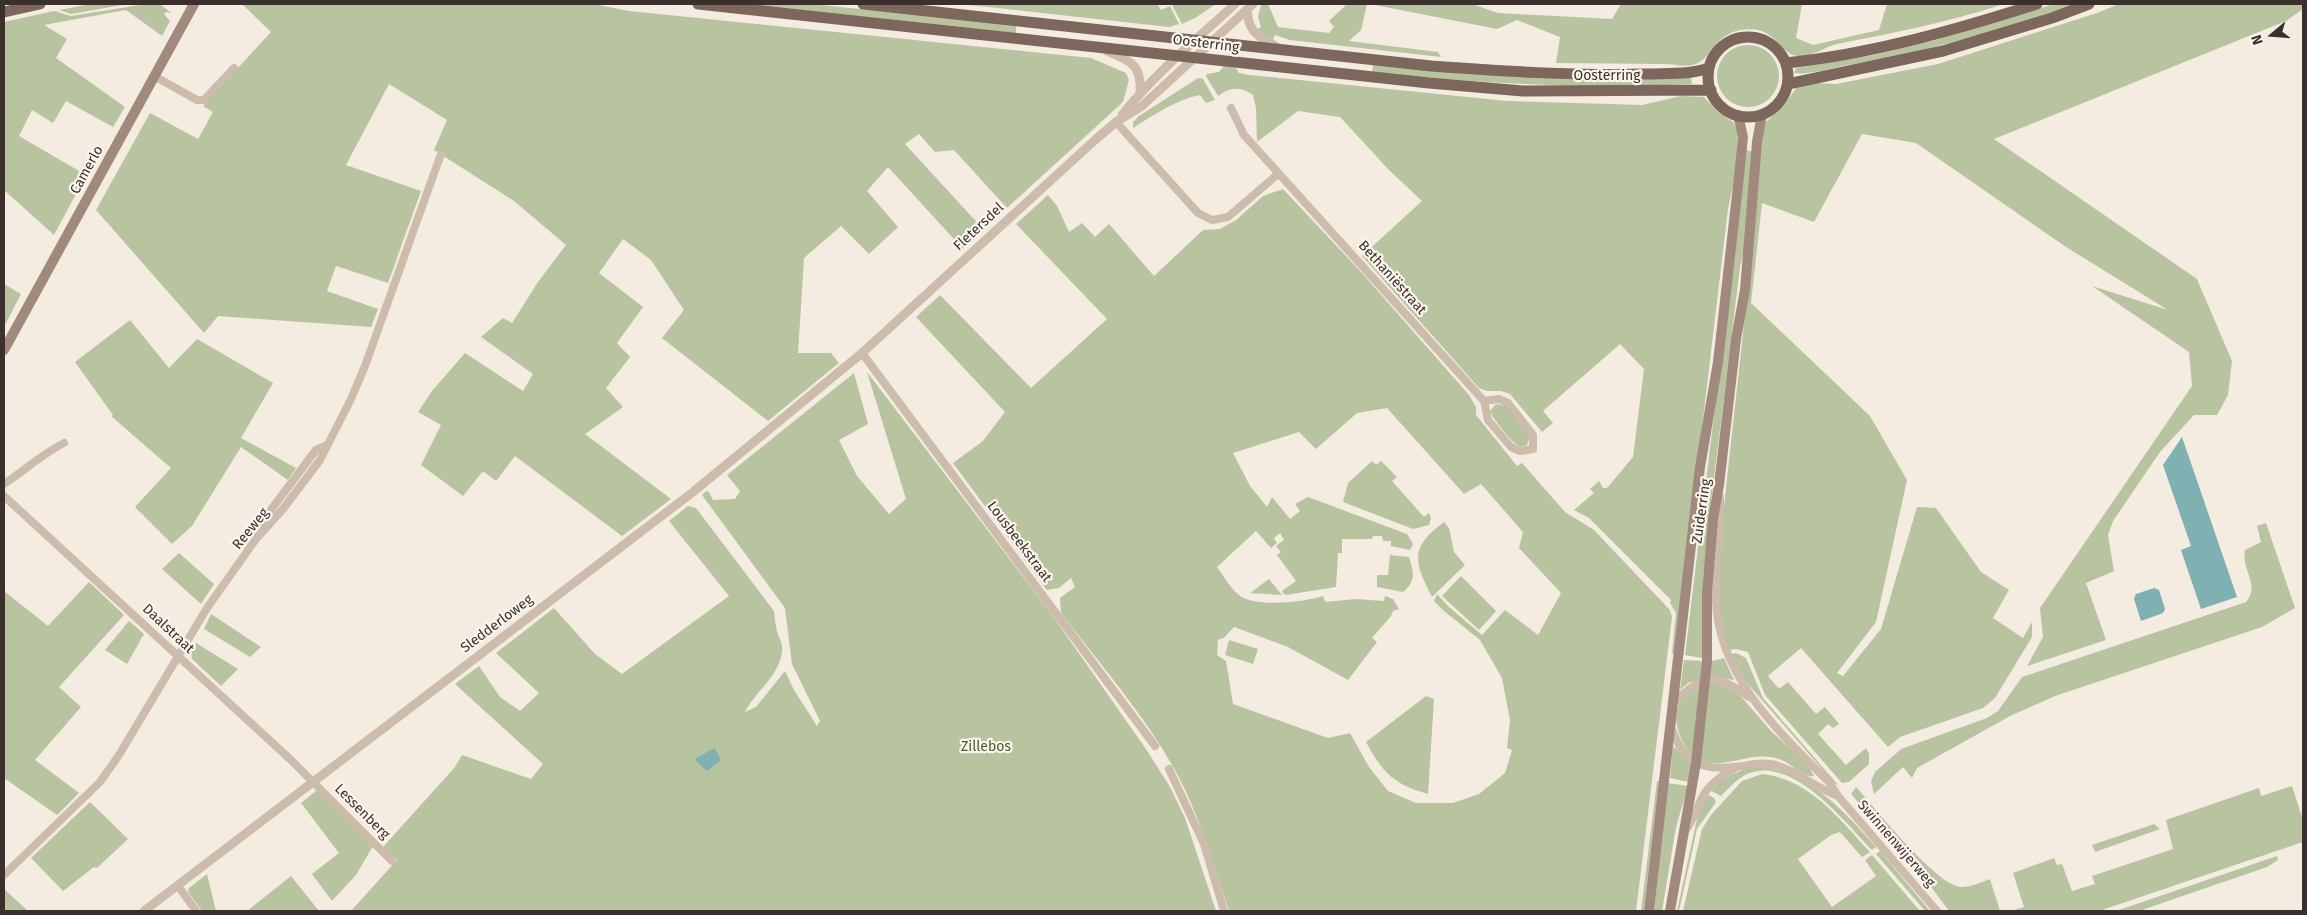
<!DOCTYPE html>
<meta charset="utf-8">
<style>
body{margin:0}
#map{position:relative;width:2307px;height:915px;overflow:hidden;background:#f4ebe1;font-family:"Fira Sans",sans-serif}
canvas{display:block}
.frame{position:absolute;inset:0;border:5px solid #3b302b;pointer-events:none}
.north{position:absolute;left:2247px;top:10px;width:50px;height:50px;-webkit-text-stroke:4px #fbf5ee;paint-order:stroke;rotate:252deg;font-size:14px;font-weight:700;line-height:20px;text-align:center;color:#3b302b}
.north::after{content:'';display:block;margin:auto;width:18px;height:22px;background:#3b302b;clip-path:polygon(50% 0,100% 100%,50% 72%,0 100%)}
</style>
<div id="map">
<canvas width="2307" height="915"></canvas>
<div class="frame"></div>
<div class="north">N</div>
</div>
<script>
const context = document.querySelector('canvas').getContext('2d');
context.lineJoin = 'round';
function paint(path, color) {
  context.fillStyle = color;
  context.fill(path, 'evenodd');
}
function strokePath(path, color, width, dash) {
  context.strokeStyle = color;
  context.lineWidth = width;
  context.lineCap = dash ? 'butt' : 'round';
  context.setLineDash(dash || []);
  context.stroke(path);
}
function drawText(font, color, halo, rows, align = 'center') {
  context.font = font + ' "Fira Sans",sans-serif';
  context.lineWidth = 4.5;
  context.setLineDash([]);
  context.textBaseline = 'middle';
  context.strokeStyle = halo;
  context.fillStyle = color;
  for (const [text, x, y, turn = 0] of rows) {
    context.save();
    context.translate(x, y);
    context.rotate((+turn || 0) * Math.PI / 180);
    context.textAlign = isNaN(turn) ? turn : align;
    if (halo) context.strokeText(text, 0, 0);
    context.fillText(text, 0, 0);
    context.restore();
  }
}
const green = new Path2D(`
 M91,4H128L71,14L59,10Z
 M146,4H160L171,13L166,12L164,14L170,21L162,36L126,10L44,25L67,39L56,58L125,107L113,127L66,101L53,123L32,110L19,136L86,175L54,235L4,190V22L54,11L71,16Z
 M242,4H593L629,11L1091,58L1126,73L1129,80L1123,102L1007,208L954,150L935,152L919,134L905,144L984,230L963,249L888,167L867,191L898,227L869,254L841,226L804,258L798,353H831L839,363L768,421L662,338L684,310L651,260L623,239L599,273L643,307L617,343L630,357L606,388L623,407L585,434L671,499L622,536L515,456L496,481L483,471L463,496L421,465L441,425L418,412L432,391L465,353L523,391L533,374L481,337L503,318L512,323L538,282L566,245L514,201L434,150L447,120L389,84L346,165L421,191L388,283L336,266L327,291L378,309L371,327L218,316L204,333L96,210L150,113L198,139L213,112L203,106L271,32Z
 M746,4H811L1016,25V33Z
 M961,4H1157L1161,10L1170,6L1179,24L1169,27Z
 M1175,4H1216L1195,18L1182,24L1172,5Z
 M1261,4H1268L1278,27L1329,33L1334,27L1329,21L1347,4H1367L1361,30L1349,41L1438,52L1441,57L1290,40L1275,35L1273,40L1256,30L1261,27L1258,17Z
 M1370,4H1472L1498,13L1612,19L1621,4H1802L1796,38L1813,45L1879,30L1887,4H2004C1949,22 1893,33 1837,44C1824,47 1811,58 1797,56C1778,53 1776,24 1741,30C1714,34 1712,60 1693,65C1683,67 1674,64 1663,64L1556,63L1560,37L1517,20L1497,29Z
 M2054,4H2075C1999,31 1922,53 1843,66C1828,69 1809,75 1794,73L1796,68L1874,55L1936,40Z
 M2119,4H2303V9L2286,21L1994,139L2197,279L2232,361L2228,395L2217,415H2194L2160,452L2113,521L2108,535L2114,571L2086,583L2106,640L2027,666L2043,637L2040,608L2192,386L2189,352L2092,286L2168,310L2066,247L1916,143L1862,134L1814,222L1762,203L1751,303L1870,416L1907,480L1876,622L1837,673L1843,676L1881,629L1917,507L1936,508L1981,572L2009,590L1993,618L2023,638L2032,622V637L1995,698L1983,708L1900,737L1888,747L1801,648L1768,676L1779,689L1788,682L1816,714L1825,707L1839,724L1833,728L1828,724L1818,734L1846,765L1866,748L1869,754V764L1849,782L1842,783L1765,695L1748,652L1736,649L1729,650L1724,638L1719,600L1723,515L1748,288L1762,132L1766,122L1784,105L1797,87L1814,83L1836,84L1938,64L2097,13Z
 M1717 76a31 31 0 1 1 62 0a31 31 0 1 1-62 0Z
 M1373,65L1691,77L1692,84C1585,89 1479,84 1372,72Z
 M1224,66L1236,68L1239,73L1250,75L1507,101L1642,105L1681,96L1704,97L1717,111L1733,122L1738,132L1735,177L1728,209L1675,654L1672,653L1676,613L1670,603L1671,600L1589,518L1574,510L1594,493L1590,489L1599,481L1603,488H1607L1633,457L1644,369L1620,344L1543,411L1553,423L1542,432L1510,394L1501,391H1487L1479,388L1362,256L1422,201L1389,170L1340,117L1298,111L1257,142L1256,108L1253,95C1240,86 1230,87 1218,96L1206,76L1207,74L1219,72Z
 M1198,78L1203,79L1215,100L1206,103L1200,95C1175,100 1154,115 1133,128V122L1139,116Z
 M1746,150L1753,152L1748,234L1740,267L1710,510L1703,580L1702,658L1685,655Z
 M1283,189L1362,273L1469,395L1476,407V415L1517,466L1522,463L1565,512L1594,530L1670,610L1672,617L1636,911H1229C1213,863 1199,814 1175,770C1143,713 1100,664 1061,613L1060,598L1075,587L1071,578L1059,588L1047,590L953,463L983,441L1005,412L916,317L940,295L1031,388L1107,319L1016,224L1048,195L1057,206L1069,232L1082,223L1095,237L1109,224L1154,276L1203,230L1220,229L1236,220L1263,196ZM1387,408L1464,494L1481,484L1523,532L1519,548L1561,593L1538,635L1505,610L1482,635L1449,607L1437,594L1434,601L1444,611L1480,640L1502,678L1510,720L1507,748L1512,750L1505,773L1479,794L1453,803H1416L1388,791L1369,767L1350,733L1328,738L1233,704L1226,661L1217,655L1218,640L1225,637L1234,627L1288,647L1348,680L1377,642L1372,638L1391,616L1393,611L1399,609L1393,599L1385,596L1384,601L1356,599L1325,602L1323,596C1305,602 1254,608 1239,595C1230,588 1224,576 1217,567L1256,531L1271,548L1277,543L1274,538L1280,533L1284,540L1276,546L1281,552L1277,555L1296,581L1282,591L1285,595L1336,587L1338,553H1342V539H1372L1373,536H1382L1383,541H1391V546L1410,550L1413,544L1407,534L1308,497L1295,504L1300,511L1290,519L1272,497L1267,507L1250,486L1233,453L1299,432L1316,449L1357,413Z
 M4,284L21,294L4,327Z
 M130,320L169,368L197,339L273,383L241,438L296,468L288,480L241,447L192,526L172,544L135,507L171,468L111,416L113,415L75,362Z
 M867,372L1050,612L1148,752L1170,787L1185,818L1216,911H351L397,860L383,847L455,767L462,755L531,779L543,764L455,684L479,666L500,697L520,711L539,693L496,653L554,608L595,654L622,674L729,596L669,521L688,506L696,508L774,611C775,618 775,625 777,631C778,635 781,641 782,645C784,673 756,690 745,712L756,707L785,671L794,690L817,726L820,721L792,664L785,608L702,495L706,491L709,492L713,500L735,499L740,491L727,475L854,373L868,424L839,440L857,476L889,514L906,499Z
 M1496,404L1506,406L1528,433L1530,436L1527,445C1524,446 1522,447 1519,446C1513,444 1492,418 1490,411Z
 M1372,461L1376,465L1381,461L1397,477L1392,481L1424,517L1429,513L1431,518L1429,525L1413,529L1343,502L1348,483Z
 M1444,522L1449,528L1454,552L1465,565L1432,597C1414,561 1409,548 1444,522Z
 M2266,523L2295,608L2262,627L2055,696L2010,716L1917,768L1912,778L1903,767L1874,794L1871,781L1875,772L1901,749L1987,718L1998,711L2022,677L2246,602C2261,584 2241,571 2245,550L2261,542L2257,526Z
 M179,553L214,584L201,604L162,569Z
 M1390,555L1409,557C1413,571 1417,581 1403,592L1377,587V575H1388Z
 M1461,576L1496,611L1479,630L1442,596Z
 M1269,579L1282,595L1250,593Z
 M89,582L124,615L59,687L81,707L35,760L79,793L57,815L4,778V591L48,626Z
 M211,614L261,647L250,657L204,629Z
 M129,621L144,634L127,664L105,650Z
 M1229,640L1258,649L1253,664L1225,655Z
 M196,643L238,669L221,686L192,659L191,652Z
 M1736,653L1746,658L1763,698L1838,785L1834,783L1742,677L1730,655Z
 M1724,658L1734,680L1708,676L1709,662Z
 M1684,660L1702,661V679L1688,683L1680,690Z
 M1702,684L1693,757C1680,742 1669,717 1682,698C1686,692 1696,688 1702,684Z
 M1707,684H1719L1738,693L1771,731L1808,765L1814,776C1803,778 1790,762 1779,759C1751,750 1726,770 1699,761Z
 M1426,696L1434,699L1428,794C1393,784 1383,773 1366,742Z
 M1673,746L1692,764L1689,782L1670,778Z
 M1767,767C1814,777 1846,813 1876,847L1872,850C1845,822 1792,754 1747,774C1737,779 1729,788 1721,796L1711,791C1727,774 1744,767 1767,767Z
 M1762,774C1810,779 1839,819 1870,852L1862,857L1840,832L1831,835L1798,859L1832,907L1876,876L1865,860L1872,855L1920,911H1683L1702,829L1711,815L1742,781Z
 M1657,781H1659L1644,911H1641Z
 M1668,783L1688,786L1676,827L1662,911H1654Z
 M2292,786L2303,820V842L2099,911H2011L2024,907L2013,873L2054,858L2057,865L2062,864L2072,891L2095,884L2092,876L2173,849L2166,820L2259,788L2261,796Z
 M1856,787C1876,809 1933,882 1960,887C1969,888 1982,882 1990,879L2000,911H1949L1920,872L1851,794Z
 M317,790L373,846L356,875L332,901L312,874L339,853L301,803Z
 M1707,794L1714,798L1716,802L1697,829L1679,911H1677L1698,814Z
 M90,802L128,839L97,868L94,867L63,891L31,858Z
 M2154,824L2160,829L2095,852L2092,845Z
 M1880,851L1930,911H1925L1876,854Z
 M2277,856L2278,860L2267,867L2139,911H2116Z
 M207,874L216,911H202L188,892L189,888Z
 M291,876L319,911H247Z
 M4,889L28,911H4Z`);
const water = new Path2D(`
 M2182,437L2237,597L2201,609L2181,550L2191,546L2163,465Z
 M2154,588L2159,590L2165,609L2163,613L2141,621L2134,599L2136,594Z
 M715,748L721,760L707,771L696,761V758Z`);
const minor = new Path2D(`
 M154,76L197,100H204L234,68
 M1231,108L1244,135L1484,401L1488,420L1511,447L1520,451L1533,449V435L1508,403L1499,399L1484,401
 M1116,122L1198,213L1212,220L1228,217L1278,174
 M862,353L1155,746
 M4,484C24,471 42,454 64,443
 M4,496L291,760L392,861
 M1720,497C1721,532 1716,566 1716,600C1718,676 1779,732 1829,782L1838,796L1937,911
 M256,539L258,527L316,450L325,446
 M1674,703C1700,674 1718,673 1749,697
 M1671,726C1682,760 1697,771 1734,767C1749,766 1760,761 1776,765C1799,772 1816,788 1838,796
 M1169,769L1204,844L1224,911
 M1685,831C1694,820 1696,808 1703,796C1710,783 1723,775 1735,768
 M4,875L100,782L119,755L207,608L256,539L283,509L320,460L351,399L365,366L441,154
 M178,886L196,911`);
const tertiary = new Path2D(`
 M1247,10C1249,37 1261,35 1279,49
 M1107,51C1130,61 1142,64 1140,93
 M1122,115C1155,73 1196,40 1235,4
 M144,911L693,492L862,353L1095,140L1116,122L1142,106L1253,4`);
const secondary = new Path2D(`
 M4,350L194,4
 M1649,911L1700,467L1718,362L1738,186L1743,137L1738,115
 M1670,911L1696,763L1707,661V593L1713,519L1719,485L1736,339L1745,290L1757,142L1762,114`);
const primary = new Path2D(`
 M698,4L1429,83L1523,91L1711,90
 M863,4L1431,66C1502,71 1574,76 1645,74C1667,73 1689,75 1709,68
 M4,12L40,4
 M1708 77a40 40 0 1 1 80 0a40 40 0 1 1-80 0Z
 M1786,63C1872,54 1955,30 2037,4
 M1788,84L1943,51L2052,18L2089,4`);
const streetNames = [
 ["Oosterring",1206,44,7],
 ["Oosterring",1607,76],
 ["Camerlo",87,170,-61],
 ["Fletersdel",979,227,-43],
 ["Bethaniëstraat",1392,278,48],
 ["Zuiderring",1702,511,-82],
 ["Reeweg",251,529,-51],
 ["Lousbeekstraat",1019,542,53],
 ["Sledderloweg",497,624,-37],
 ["Daalstraat",168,629,43],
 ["Lessenberg",362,812,45],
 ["Swinnenwijerweg",1896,844,49]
];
const parkNames = [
 ["Zillebos",986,747]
];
paint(green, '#b8c4a0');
paint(water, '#7fb0b2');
strokePath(minor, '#cdbbac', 8);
strokePath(tertiary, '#cdbbac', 9);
strokePath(secondary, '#a18a7d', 10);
strokePath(primary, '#7d675c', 11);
drawText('14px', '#3b302b', '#fbf5ee', streetNames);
drawText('14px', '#4a5a2e', '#fbf5ee', parkNames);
</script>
